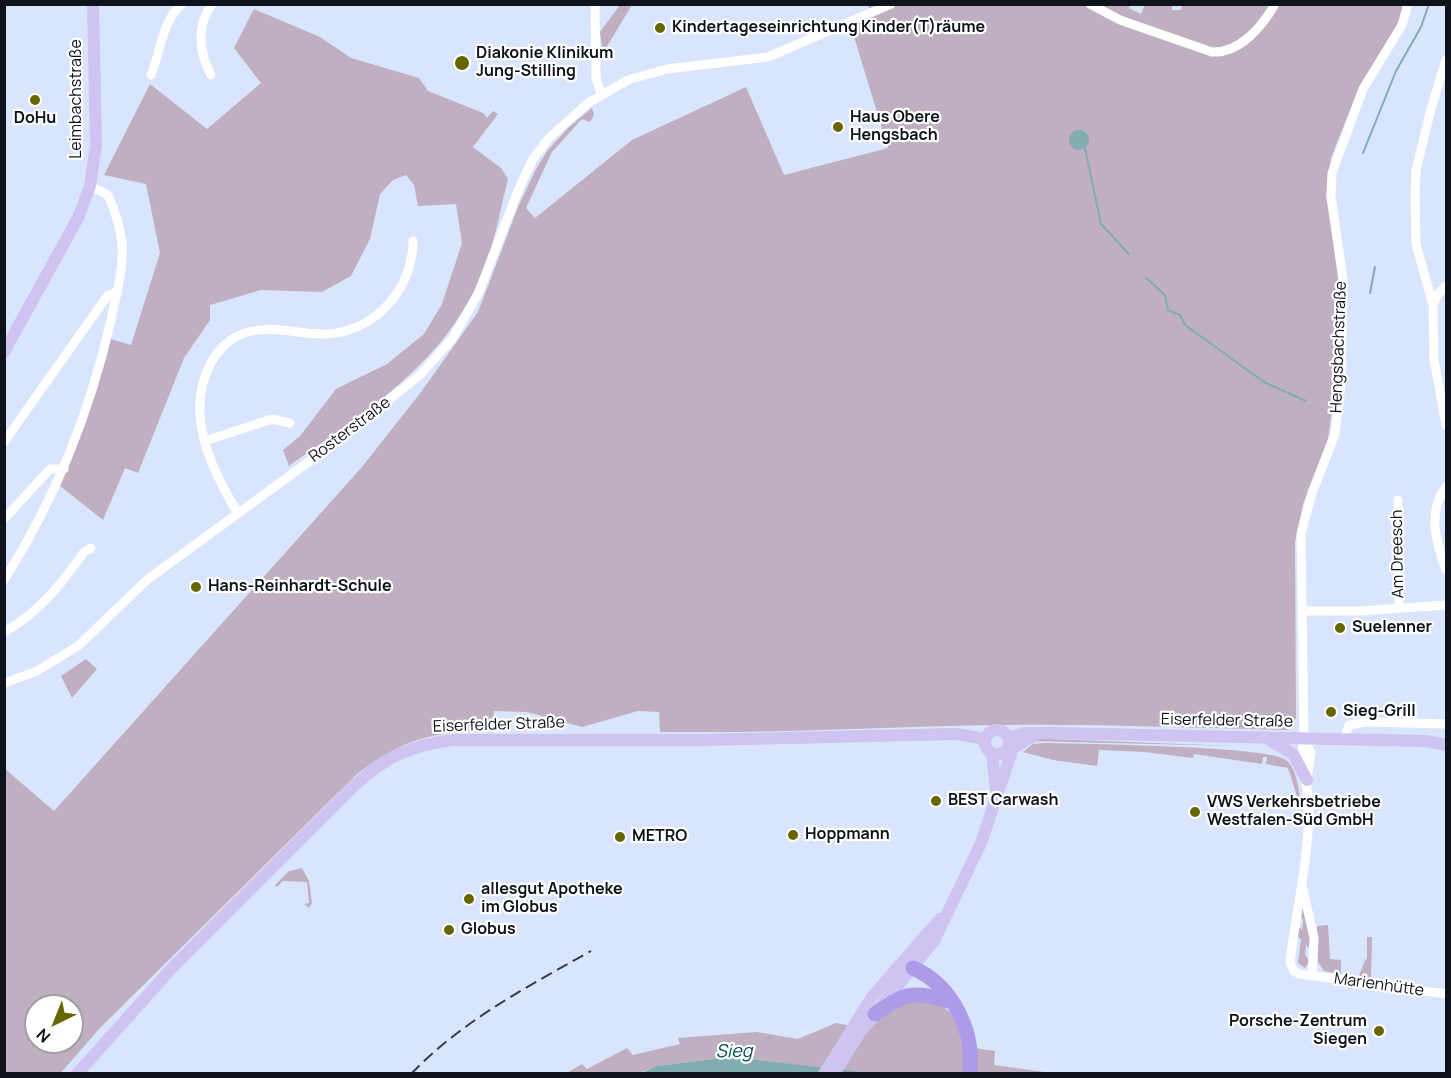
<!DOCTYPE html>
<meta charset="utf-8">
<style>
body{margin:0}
#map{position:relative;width:1451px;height:1078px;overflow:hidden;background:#d9e5fd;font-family:Manrope,sans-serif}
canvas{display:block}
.frame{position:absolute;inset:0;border:6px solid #0e121a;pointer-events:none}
.north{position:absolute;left:24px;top:994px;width:60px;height:60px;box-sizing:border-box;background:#fff;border:2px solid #9fa0a3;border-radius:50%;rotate:223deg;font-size:16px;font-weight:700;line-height:24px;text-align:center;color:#0e121a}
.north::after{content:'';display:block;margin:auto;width:21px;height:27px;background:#660;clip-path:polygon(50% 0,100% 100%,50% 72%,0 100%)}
</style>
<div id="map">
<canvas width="1451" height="1078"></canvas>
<div class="frame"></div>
<div class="north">N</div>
</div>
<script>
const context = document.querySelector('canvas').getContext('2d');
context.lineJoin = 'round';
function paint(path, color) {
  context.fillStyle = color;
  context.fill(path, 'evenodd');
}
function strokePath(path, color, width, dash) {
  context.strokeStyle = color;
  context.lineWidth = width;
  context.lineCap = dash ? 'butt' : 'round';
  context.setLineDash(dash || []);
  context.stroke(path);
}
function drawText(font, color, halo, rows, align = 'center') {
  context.font = font + ' Manrope,sans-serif';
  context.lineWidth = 4.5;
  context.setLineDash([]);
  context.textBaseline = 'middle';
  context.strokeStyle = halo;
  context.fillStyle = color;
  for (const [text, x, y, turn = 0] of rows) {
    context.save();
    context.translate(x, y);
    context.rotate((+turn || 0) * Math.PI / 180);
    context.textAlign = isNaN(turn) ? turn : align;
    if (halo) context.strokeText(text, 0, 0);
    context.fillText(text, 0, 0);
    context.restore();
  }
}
const green = new Path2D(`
 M1130,4L1129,8L1141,14L1145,4L1172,5V10H1181L1182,4L1403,5L1399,22L1359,87L1331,158L1326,195L1339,276L1335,387L1328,439L1303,504L1295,542L1296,718L1288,730C1194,728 1100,724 1006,725C890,726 775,734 660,732L659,712L638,711L582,727L527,712L494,711L491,730C431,733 406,737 357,774L100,1028L60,1074L5,1073L4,768L54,811L362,467L421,392L478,312L518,207L536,169L548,150L569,127L592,108L594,115L590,122L582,119L552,152L526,208L535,218L632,140L746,87L784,175L888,148L851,27L871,15L868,5ZM36,1006H72V1042H36Z
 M620,5H632L603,53L600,32Z
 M254,9L320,37L351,58L419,78L428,91L483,113L487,118L493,111L498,114L473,147L501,168L508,179C500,210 495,242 483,272C444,365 367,410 289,466L283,450L300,436L336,389L387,364L424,334L442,304L462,243L456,204L418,206L414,185L406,175L393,180L380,194L370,239L351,276L322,292L261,290L210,305V320L184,358L138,473L125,468L103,520L60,486L111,339L131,345L160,253L146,184L104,175L150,84L207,129L261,83L234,48Z
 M86,659L97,669L72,698L61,676Z
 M1037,739H1050L1235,746L1031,741Z
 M1046,743C1082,744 1268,746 1286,760C1298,770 1299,793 1301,808L1297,809L1298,799L1288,768L1266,764L1267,757H1263L1262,764L1194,754L1193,758L1145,752L1099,750L1097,766L1053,760L1023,752L1033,744Z
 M302,868L309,881L312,903L309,908L304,904L309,903L307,882L283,881L277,887L275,885L289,871Z
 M1300,897L1312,944L1311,950L1306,945L1305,955L1310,961L1305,968L1298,963L1301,940L1296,934L1297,925L1302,930L1303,920L1299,914Z
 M1328,925L1330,959L1341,960V974L1324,971L1318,962L1317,926Z
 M1367,937H1372L1371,978L1359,976L1365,960L1367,959Z
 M909,999C945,1003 956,1007 962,1046L995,1051L994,1065L1052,1073L869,1074L731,1057L658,1066L639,1073L565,1074L582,1064L587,1069L627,1048L633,1055L680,1044L678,1038L757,1032L798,1039L836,1023L870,1029L889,1009Z`);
const water = new Path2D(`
 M1069 140a10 10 0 1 1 20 0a10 10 0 1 1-20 0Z
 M731,1057L868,1073L639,1074L657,1066Z`);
const stream = new Path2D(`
 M1085,148L1101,224L1129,254
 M1363,153L1396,71L1421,27L1429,4
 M1146,278L1165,295L1168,310L1180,315L1185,325L1264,382L1306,401
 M1370,293L1375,267`);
const minor = new Path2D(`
 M595,4L596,78L601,93
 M1090,4L1120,20L1212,52C1240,53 1262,27 1275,4
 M1408,4L1402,25L1363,89L1332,173L1331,196L1343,280L1341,384L1335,434L1312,493L1301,534L1304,738C1299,762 1309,787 1309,811C1308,862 1296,912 1290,962L1294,971L1299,974L1446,994
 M1446,60L1431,109L1416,170L1415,195L1416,244L1433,305L1434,359L1446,425
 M151,75C160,53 163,19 182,4
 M211,75C199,52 196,26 212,4
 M1433,305L1438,294L1446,286
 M205,441L272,419L290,423
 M4,442L108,295L117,292
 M1446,487C1427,512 1436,543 1446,570
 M1398,500L1399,607
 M238,513C211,470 184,412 211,363C218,349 232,336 248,332C275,325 300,335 326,334C376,331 412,290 413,241
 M4,519L50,469H64
 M4,580C55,500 90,412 111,320C116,295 124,269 122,243C120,226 115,211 108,195L90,186
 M1302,611H1361L1446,605
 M4,632C39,613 62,583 84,552L91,548
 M4,683L35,672L78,646L148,579L336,442L420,375L452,339L478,294L520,186L533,159L549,138L588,103L628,80L667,69L768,57L891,4
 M1304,738L1311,753L1308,773
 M1344,739L1349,725L1366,722L1446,724
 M1302,885L1314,938L1312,976`);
const major = new Path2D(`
 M4,352L78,218L90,186L96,145L93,4
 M985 742a12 12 0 1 1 24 0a12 12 0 1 1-24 0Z
 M1008,738L1024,733H1051L1426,741L1446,745
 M1268,739L1293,754L1307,780
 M992,753L996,790
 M77,1074L172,968L355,785C387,756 410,746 452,740H702L957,734L985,739
 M824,1074L872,997L940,919
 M834,1074L860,1032L934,941L981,843L1013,748L1033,737`);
const highway = new Path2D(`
 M913,968C952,985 976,1032 969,1074
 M875,1014C907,992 911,991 949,1001`);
const rail = new Path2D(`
 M411,1074C463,1020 527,987 591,951`);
const markers = [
 [660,28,6,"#660"],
 [462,63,8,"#660"],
 [35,100,6,"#660"],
 [838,127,6,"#660"],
 [196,587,6,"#660"],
 [1340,628,6,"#660"],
 [1331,712,6,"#660"],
 [936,801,6,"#660"],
 [1195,812,6,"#660"],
 [793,835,6,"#660"],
 [620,837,6,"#660"],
 [469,899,6,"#660"],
 [449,930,6,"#660"],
 [1379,1031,6,"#660"]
];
const poiNames = [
 ["Kindertageseinrichtung Kinder(T)räume",672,28],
 ["Diakonie Klinikum",476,54],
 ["Jung-Stilling",476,72],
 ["Haus Obere",850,118],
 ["Hengsbach",850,136],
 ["DoHu",35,119,"center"],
 ["Hans-Reinhardt-Schule",208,587],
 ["Suelenner",1352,628],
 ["Sieg-Grill",1343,712],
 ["BEST Carwash",948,801],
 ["VWS Verkehrsbetriebe",1207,803],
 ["Westfalen-Süd GmbH",1207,821],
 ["Hoppmann",805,835],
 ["METRO",632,837],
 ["allesgut Apotheke",481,890],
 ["im Globus",481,908],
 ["Globus",461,930],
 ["Porsche-Zentrum",1367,1022,"right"],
 ["Siegen",1367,1040,"right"]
];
const streetNames = [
 ["Leimbachstraße",77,99,-90],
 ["Hengsbachstraße",1339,347,-88],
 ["Rosterstraße",350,430,-37],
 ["Am Dreesch",1398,554,-91],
 ["Eiserfelder Straße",1227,721,1],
 ["Eiserfelder Straße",499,725,-2],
 ["Marienhütte",1379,985,8]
];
const waterNames = [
 ["Sieg",734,1052,-1]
];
paint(green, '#bfafc0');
paint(water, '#7fadb0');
strokePath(stream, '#7fadb0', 2);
strokePath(minor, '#fff', 9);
strokePath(major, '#cec3f1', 12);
strokePath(highway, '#ae9be8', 15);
strokePath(rail, '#373c47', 2, [12, 6]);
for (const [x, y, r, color] of markers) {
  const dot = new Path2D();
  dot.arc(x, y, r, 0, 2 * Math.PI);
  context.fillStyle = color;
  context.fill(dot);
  strokePath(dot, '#fff', 2);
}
drawText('bold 16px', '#0e121a', '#fff', poiNames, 'left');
drawText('16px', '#0e121a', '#fff', streetNames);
drawText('italic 18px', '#054d52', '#fff', waterNames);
</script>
